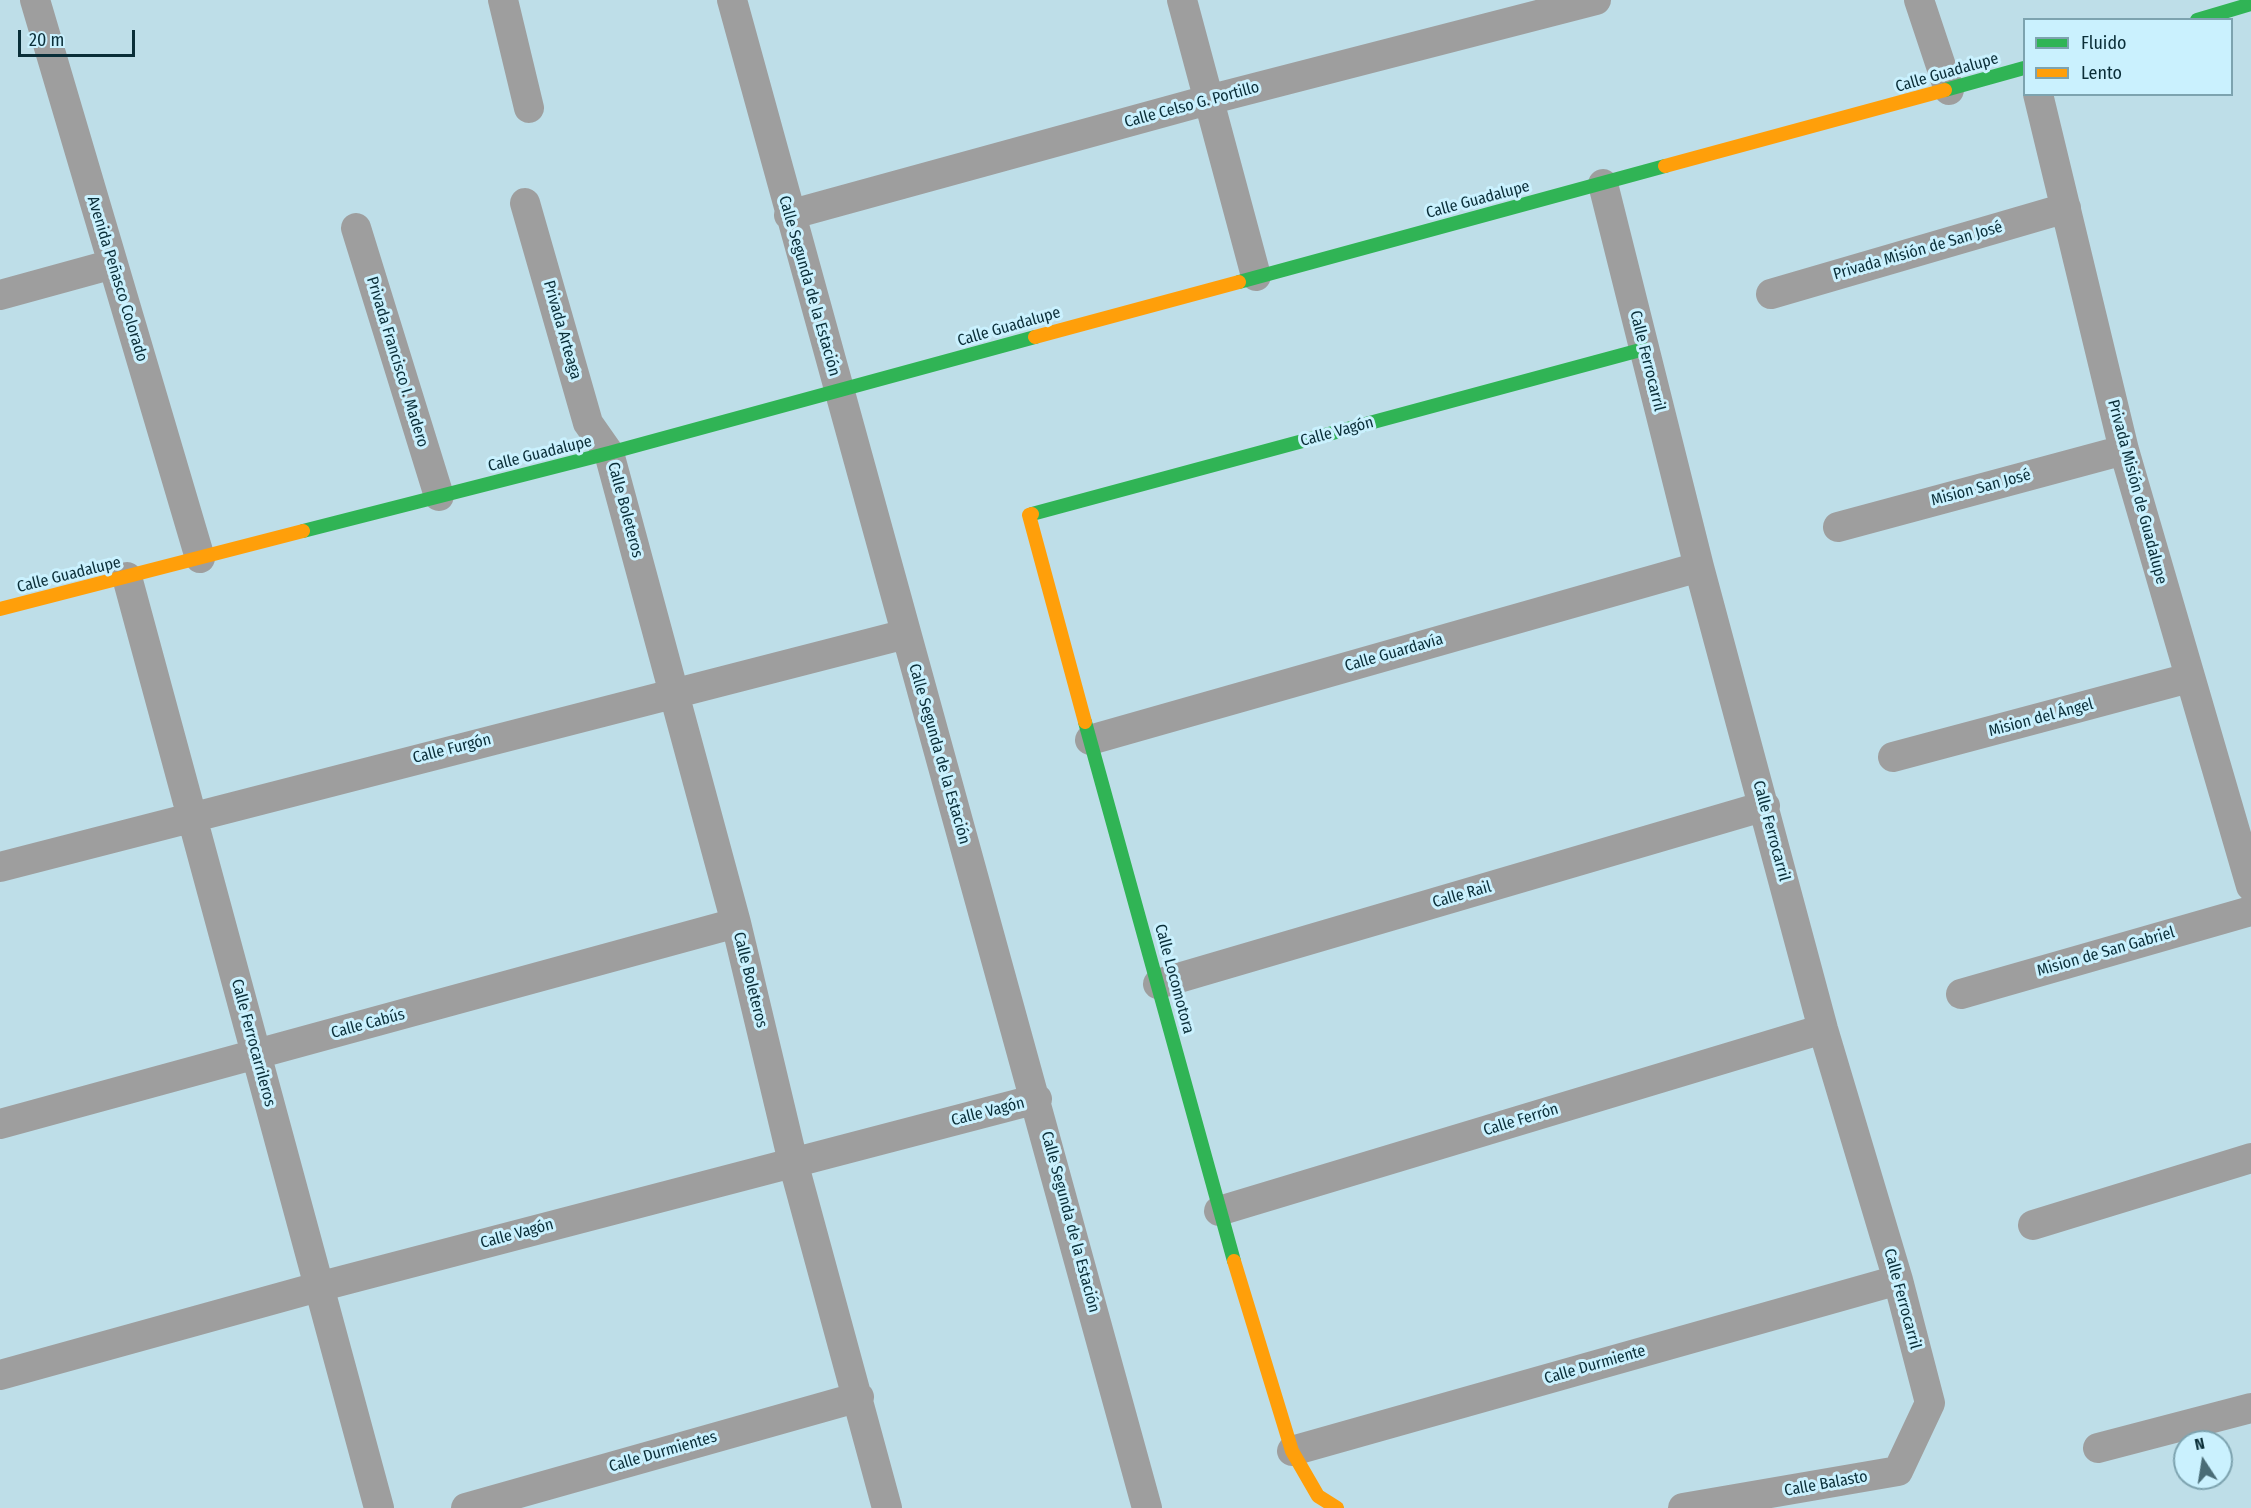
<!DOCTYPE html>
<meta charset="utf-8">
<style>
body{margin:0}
#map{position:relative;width:2251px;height:1508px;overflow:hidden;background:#bedee8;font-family:"Fira Sans Condensed",sans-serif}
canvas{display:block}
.legend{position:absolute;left:2023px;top:18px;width:210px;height:78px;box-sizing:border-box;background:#caf1fe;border:2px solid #7da3af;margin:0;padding:8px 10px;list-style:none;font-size:18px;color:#0a2e38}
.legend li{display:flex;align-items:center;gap:12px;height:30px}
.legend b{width:30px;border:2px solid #7da3af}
.north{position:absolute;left:2173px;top:1430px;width:60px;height:60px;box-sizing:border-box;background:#caf1fe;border:2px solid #7da3af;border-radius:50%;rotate:348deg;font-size:16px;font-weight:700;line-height:24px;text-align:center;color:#0a2e38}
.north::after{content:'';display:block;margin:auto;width:21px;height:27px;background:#496c76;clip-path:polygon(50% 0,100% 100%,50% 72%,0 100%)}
.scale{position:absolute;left:18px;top:30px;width:117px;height:27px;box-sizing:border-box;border:3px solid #0a2e38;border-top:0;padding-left:8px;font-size:18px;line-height:21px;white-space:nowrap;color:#0a2e38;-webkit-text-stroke:4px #caf1fe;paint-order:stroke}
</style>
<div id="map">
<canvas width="2251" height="1508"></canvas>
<ul class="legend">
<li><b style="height:8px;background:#30b455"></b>Fluido</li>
<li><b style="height:8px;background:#ff9f0a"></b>Lento</li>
</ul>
<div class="north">N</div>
<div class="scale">20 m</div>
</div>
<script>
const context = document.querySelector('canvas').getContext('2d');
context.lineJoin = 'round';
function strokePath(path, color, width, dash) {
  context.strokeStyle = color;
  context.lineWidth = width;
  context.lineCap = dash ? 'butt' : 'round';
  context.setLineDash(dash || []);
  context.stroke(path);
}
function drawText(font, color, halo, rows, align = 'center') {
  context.font = font + ' "Fira Sans Condensed",sans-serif';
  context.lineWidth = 6;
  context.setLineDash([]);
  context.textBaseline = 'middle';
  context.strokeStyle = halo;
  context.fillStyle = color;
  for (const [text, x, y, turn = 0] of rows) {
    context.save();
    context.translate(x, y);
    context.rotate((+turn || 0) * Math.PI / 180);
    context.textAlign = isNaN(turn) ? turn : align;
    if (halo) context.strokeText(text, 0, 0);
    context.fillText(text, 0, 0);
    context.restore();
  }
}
const street = new Path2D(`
 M35,0L200,558
 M503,0L529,108
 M732,0L1147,1508
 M1182,0L1256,276
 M1919,0L1949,90
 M2038,94L2124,450L2251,886
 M1603,184L1699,567L1823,1029L1898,1280L1930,1403L1898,1471L1683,1508
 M525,203L588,423L609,453L736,923L793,1162L887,1508
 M789,215L1208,100L1596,0
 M356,228L439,496
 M1771,294L2066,208
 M0,295L113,264
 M1838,527L2124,450
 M127,577L379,1508
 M1090,740L1699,567
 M1893,757L2189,678
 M0,867L906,634
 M1158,984L1765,806
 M1961,994L2251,911
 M0,1124L736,923
 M1219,1211L1823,1029
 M2033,1225L2251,1158
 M0,1375L318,1287L1037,1099
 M2098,1448L2251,1408
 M1292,1451L1898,1280
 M466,1508L859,1397`);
const fast = new Path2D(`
 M2197,20L2251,4
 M1945,90L2024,68
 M1239,282L1665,166
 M1032,514L1644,349
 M303,531L609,453L1035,337
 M1085,722L1234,1261`);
const slow = new Path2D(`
 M1665,166L1945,90
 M1035,337L1239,282
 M1032,514L1029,515L1085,722
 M0,609L303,531
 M1234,1261L1292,1451L1318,1496L1337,1508`);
const streetNames = [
 ["Calle Guadalupe",1947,73,-16],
 ["Calle Celso G. Portillo",1192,105,-15],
 ["Calle Guadalupe",1478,200,-15],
 ["Privada Misión de San José",1918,251,-16],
 ["Avenida Peñasco Colorado",117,279,73],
 ["Calle Segunda de la Estación",809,286,74],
 ["Calle Guadalupe",1009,327,-16],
 ["Privada Arteaga",562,330,74],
 ["Calle Ferrocarril",1647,361,76],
 ["Privada Francisco I. Madero",397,362,73],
 ["Calle Vagón",1337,432,-15],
 ["Calle Guadalupe",540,454,-14],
 ["Mision San José",1981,488,-15],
 ["Privada Misión de Guadalupe",2137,492,75],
 ["Calle Boleteros",625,510,75],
 ["Calle Guadalupe",69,575,-14],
 ["Calle Guardavía",1394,653,-16],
 ["Mision del Ángel",2041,718,-15],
 ["Calle Furgón",452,749,-14],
 ["Calle Segunda de la Estación",939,754,74],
 ["Calle Ferrocarril",1771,831,75],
 ["Calle Rail",1462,895,-16],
 ["Mision de San Gabriel",2106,952,-16],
 ["Calle Locomotora",1174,979,75],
 ["Calle Boleteros",750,980,76],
 ["Calle Cabús",368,1024,-15],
 ["Calle Ferrocarrileros",253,1043,75],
 ["Calle Vagón",988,1112,-14],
 ["Calle Ferrón",1521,1120,-17],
 ["Calle Segunda de la Estación",1070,1222,75],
 ["Calle Vagón",517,1234,-15],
 ["Calle Ferrocarril",1902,1299,75],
 ["Calle Durmiente",1595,1365,-16],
 ["Calle Durmientes",663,1452,-16],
 ["Calle Balasto",1826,1484,-10]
];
strokePath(street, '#9e9e9e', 30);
strokePath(fast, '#30b455', 14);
strokePath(slow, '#ff9f0a', 14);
drawText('16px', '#0a2e38', '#caf1fe', streetNames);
</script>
